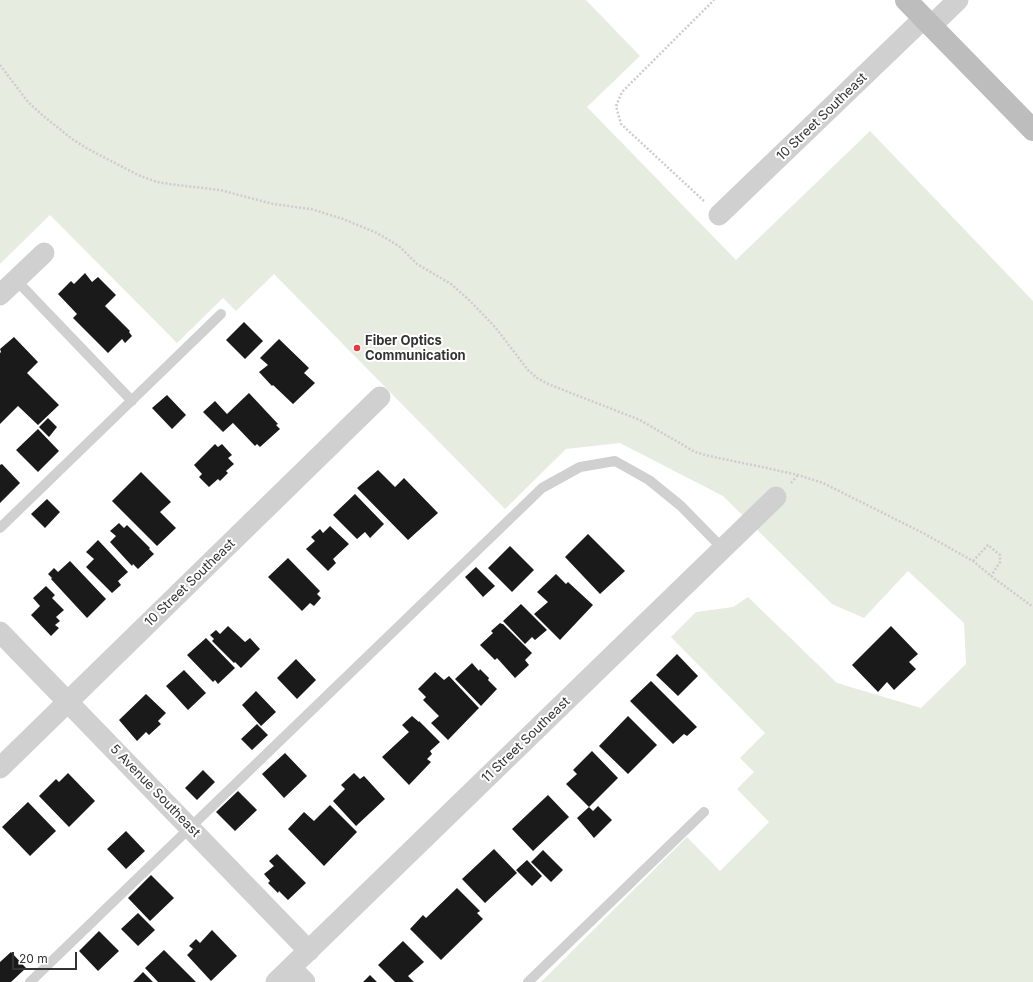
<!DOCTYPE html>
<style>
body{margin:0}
#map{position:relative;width:1033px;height:982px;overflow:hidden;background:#fff;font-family:Inter,sans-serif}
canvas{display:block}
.scale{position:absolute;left:12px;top:952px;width:65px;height:18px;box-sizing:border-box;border:2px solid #333;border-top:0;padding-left:5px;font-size:12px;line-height:14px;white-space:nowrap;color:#333;-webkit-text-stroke:3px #fff;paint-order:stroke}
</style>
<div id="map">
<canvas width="1033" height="982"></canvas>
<div class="scale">20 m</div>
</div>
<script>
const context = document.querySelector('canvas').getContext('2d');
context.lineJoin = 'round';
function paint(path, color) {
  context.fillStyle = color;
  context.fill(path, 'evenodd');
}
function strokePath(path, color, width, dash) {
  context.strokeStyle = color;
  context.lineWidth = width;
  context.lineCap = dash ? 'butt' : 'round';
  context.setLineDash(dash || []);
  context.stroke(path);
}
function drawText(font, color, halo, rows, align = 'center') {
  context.font = font + ' Inter,sans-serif';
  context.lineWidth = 4;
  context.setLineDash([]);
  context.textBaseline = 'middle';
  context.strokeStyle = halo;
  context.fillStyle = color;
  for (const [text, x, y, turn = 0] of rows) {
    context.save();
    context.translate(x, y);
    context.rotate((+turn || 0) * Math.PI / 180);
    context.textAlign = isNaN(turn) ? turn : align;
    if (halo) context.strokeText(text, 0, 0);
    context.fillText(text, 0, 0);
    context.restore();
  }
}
const green = new Path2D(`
 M0,0H586L640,56L587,107L736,260L870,131L1033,301V982H541L687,837L720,871L769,822L737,789L754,772L740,758L765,733L671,637L696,612L733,607L748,597L837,683L921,708L966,664L964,623L908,571L864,618L832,604L723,496L620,443L566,449L505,509L274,274L236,311L223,298L177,343L50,215L0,264Z`);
const building = new Path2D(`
 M85,273L92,282L98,277L116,295L105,306L130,331L129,332L132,336L125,343L122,339L108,353L73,318L77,314L58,294L71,281L74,284Z
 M244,322L263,341L245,359L226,340Z
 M14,337L38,362L27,373L59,405L38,425L18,406L0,424V353L1,352L0,349Z
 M279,339L309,368L304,373L315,383L293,404L273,385L272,386L259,372L268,365L260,358Z
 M249,393L278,424L276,425L280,429L260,447L257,444L255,446L233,423L234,422L223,432L203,412L215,401L227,414Z
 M167,395L186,415L172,429L152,408Z
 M48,418L57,427L49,437L39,427Z
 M38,429L59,451L38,472L16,450Z
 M215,444L218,447L222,444L232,455L228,458L234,464L226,471L228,473L220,481L218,479L209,487L199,477L202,474L194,465Z
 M2,464L20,483L0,503V465Z
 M378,470L395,487L404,478L438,513L408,540L357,488Z
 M141,472L171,502L160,512L176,528L157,546L112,501Z
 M355,494L384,524L370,538L365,532L357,539L333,515Z
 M47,499L60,512L45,528L31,514Z
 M119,523L124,528L127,525L150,548L149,549L154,554L138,569L133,564L132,566L110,542L116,536L110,531Z
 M330,526L349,544L333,559L336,563L328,571L306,549L315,541L311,537L320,529L323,533Z
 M588,534L625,571L600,594L565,557Z
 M98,540L128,572L118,581L121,585L112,593L86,567L94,559L86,552Z
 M510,546L534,570L512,592L488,568Z
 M288,558L320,591L317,594L321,598L314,606L310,603L302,611L268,577Z
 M70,561L106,599L87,618L51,579L52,578L48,574L54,568L58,572Z
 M476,567L495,586L483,597L465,577Z
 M556,574L566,584L568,582L593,605L560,640L534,614L548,602L537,592Z
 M46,586L55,595L52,598L64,610L56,617L60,621L55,625L59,628L51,636L31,615L40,606L33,598Z
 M521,604L547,630L535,640L532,637L525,644L503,621Z
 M500,623L502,624H503L532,653L525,660L529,665L515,678L497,658L495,660L480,645L493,633L491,631Z
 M228,626L245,642L250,638L260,649L241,668L235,662L234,663L212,641L214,639L210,635L216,630L220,634Z
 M891,626L918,654L909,662L916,669L894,690L887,682L878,692L852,665Z
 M206,638L235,668L218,684L215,680L213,682L187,655Z
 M677,654L698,676L678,696L656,675Z
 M296,659L316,680L297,699L277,678Z
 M472,663L479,671L480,669L489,678L488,680L497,689L481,706L455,679Z
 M184,670L206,693L188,710L166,686Z
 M435,672L444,680L449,676L479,708L448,740L431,723L439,716L423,700L426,697L418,689Z
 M651,681L697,727L687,736L684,734L673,744L630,701Z
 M256,691L276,712L261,726L242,705Z
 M146,694L166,713L158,721L161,724L149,735L146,732L137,741L119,720Z
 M412,716L419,722V721L440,742L430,751L432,754L427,759L431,762L409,785L382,757L409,732L402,725Z
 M628,716L657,745L628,774L599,746Z
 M257,724L268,735L252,750L241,739Z
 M592,751L618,778L589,807L566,784L577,774L573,770Z
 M285,753L307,776L284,798L262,774Z
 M203,770L215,782L197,800L185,788Z
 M68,773L95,801L69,827L39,796L56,779L59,782Z
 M354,773L360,779L364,776L385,799L356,826L333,801L345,789L341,785Z
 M238,791L257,810L235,831L216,812Z
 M548,795L569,817L533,851L512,829Z
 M28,802L56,831L30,856L2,827Z
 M330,805L357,832L324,866L288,829L304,812L314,821Z
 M598,806L612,820L594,838L577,818L589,807L593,811Z
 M126,831L145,851L126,869L107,849Z
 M494,849L517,873L485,903L462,879Z
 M543,850L563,870L551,882L531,862Z
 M277,854L306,883L288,900L279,891L278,893L268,883L270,881L264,874L274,866L269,861Z
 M527,860L542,876L532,886L516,870Z
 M151,875L174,898L150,921L128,898Z
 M457,888L480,911L477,913L483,919L441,960L410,929L423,915L426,918Z
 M138,913L155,930L138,946L121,929Z
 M212,930L237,956L211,981L187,955L193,949L189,946L196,939L200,943Z
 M99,931L119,951L98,971L79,951Z
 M403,941L424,962L408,976L414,982H395L378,965Z
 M164,950L196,982H158L145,968Z
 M11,952L26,968L11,982H0V962Z
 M143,972L153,982H133Z
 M370,975L377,982H363Z`);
const path = new Path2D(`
 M0,65L28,102L41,114L72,139L88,149L138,175L157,182L177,185L220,190L273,204L311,209L343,219L377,233L389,240L400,247L417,264L451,284L469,300L495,327L528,370L537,378L548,384L640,420L695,452L709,456L762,467L798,475L823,483L923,533L973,561L991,576L1033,607
 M704,201L621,124L616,106L622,92L714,0
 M791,483L798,475
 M973,561L988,545L1000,555V562L991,576`);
const lane = new Path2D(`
 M16,280L132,401
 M0,528L221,314
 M30,982L542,488L580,467L615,461L649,480L681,506L723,549
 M528,982L704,812`);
const street = new Path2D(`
 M931,26L958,0
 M719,215L924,18
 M0,295L44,253
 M0,632L309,951
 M0,768L380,397
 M291,968L305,982
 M276,982L776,497`);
const secondary = new Path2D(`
 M906,0L1033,130`);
const markers = [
 [357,348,4,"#e63946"]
];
const streetNames = [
 ["10 Street Southeast",822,117,-44],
 ["10 Street Southeast",190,583,-44],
 ["11 Street Southeast",526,740,-44],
 ["5 Avenue Southeast",155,791,46]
];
const poiNames = [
 ["Fiber Optics",365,341],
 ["Communication",365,356]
];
paint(green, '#e6ecdf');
paint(building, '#1a1a1a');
strokePath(path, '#cdcdcd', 2.5, [2, 2]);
strokePath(lane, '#d0d0d0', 10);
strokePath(street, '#d0d0d0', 21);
strokePath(secondary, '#bdbdbd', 22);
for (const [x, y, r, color] of markers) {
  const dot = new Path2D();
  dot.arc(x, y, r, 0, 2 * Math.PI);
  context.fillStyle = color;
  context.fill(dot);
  strokePath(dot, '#fff', 1.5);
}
drawText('13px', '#333', '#fff', streetNames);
drawText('bold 13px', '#333', '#fff', poiNames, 'left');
</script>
